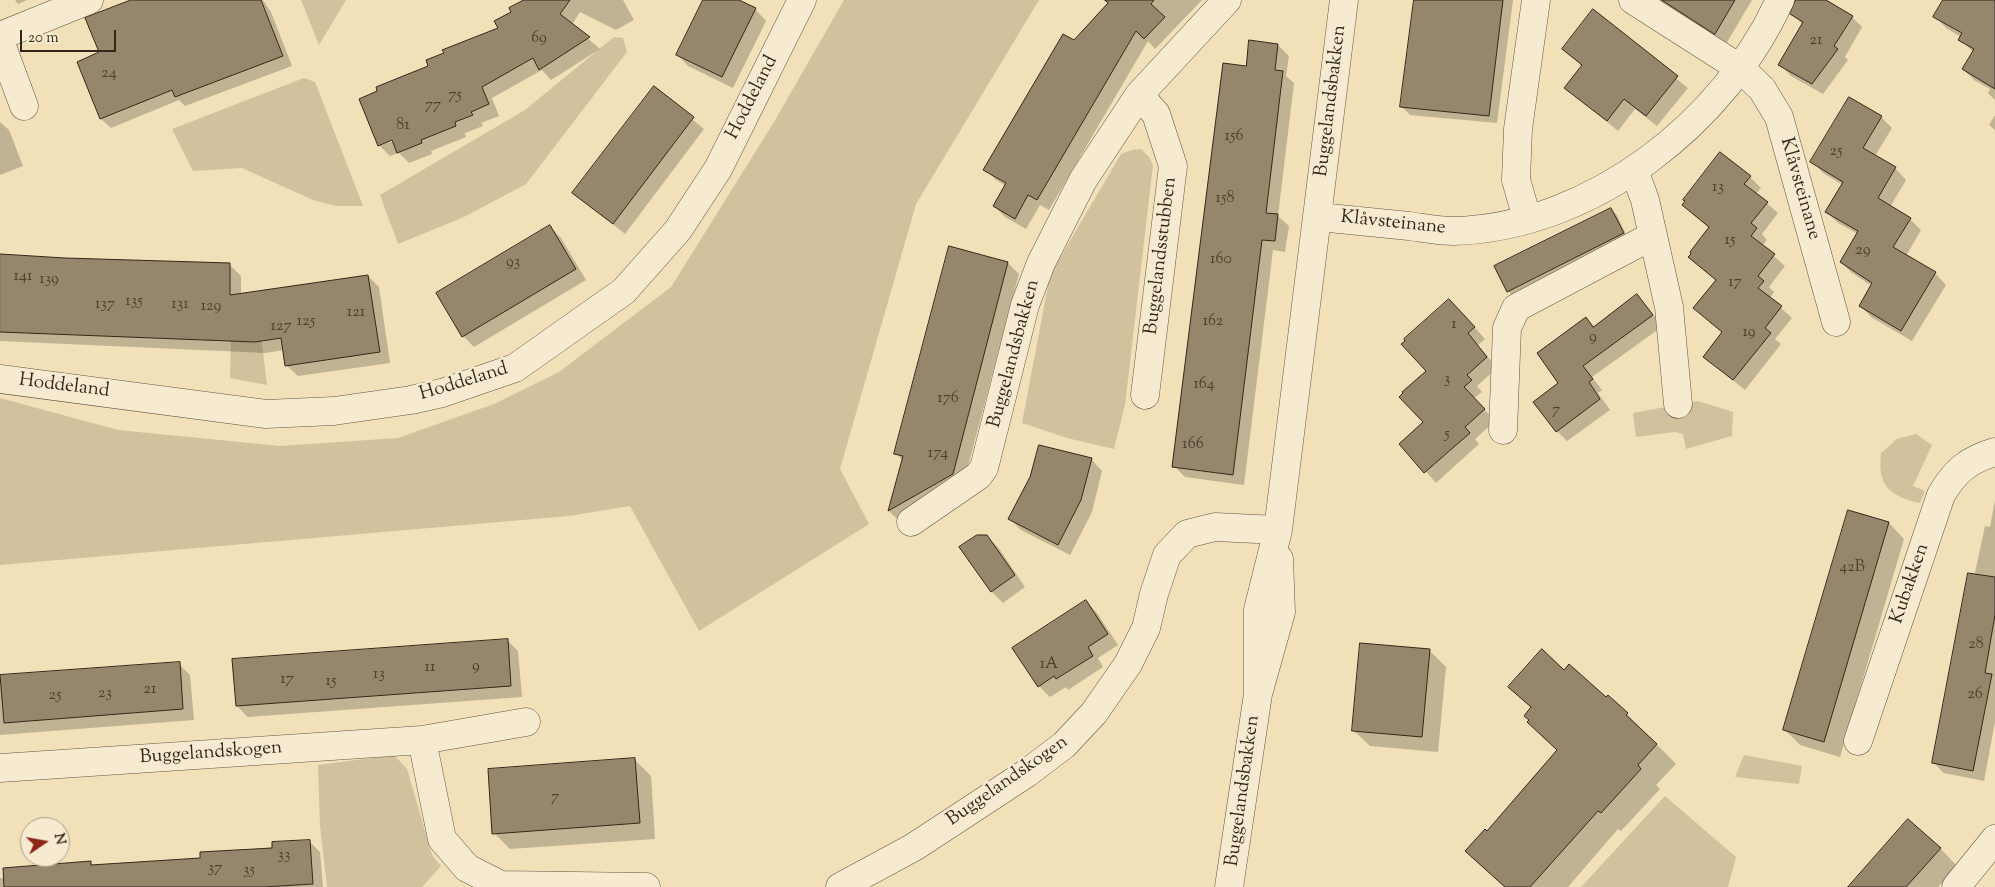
<!DOCTYPE html>
<meta charset="utf-8">
<style>
body{margin:0}
#map{position:relative;width:1995px;height:887px;overflow:hidden;background:#f1e0b8;font-family:"Sorts Mill Goudy",serif}
canvas{display:block}
.north{position:absolute;left:20px;top:817px;width:50px;height:50px;box-sizing:border-box;background:#f6ebd1;border:1px solid #a89d88;border-radius:50%;rotate:78deg;font-size:14px;font-weight:700;line-height:20px;text-align:center;color:#34271a}
.north::after{content:'';display:block;margin:auto;width:18px;height:22px;background:#8f2418;clip-path:polygon(50% 0,100% 100%,50% 72%,0 100%)}
.scale{position:absolute;left:20px;top:30px;width:96px;height:22px;box-sizing:border-box;border:2px solid #34271a;border-top:0;padding-left:6px;font-size:15px;line-height:18px;white-space:nowrap;color:#34271a;-webkit-text-stroke:4px #f6ebd1;paint-order:stroke}
</style>
<div id="map">
<canvas width="1995" height="887"></canvas>
<div class="north">N</div>
<div class="scale">20 m</div>
</div>
<script>
const context = document.querySelector('canvas').getContext('2d');
context.lineJoin = 'round';
function paint(path, color) {
  context.fillStyle = color;
  context.fill(path, 'evenodd');
}
function strokePath(path, color, width, dash) {
  context.strokeStyle = color;
  context.lineWidth = width;
  context.lineCap = dash ? 'butt' : 'round';
  context.setLineDash(dash || []);
  context.stroke(path);
}
function drawText(font, color, halo, rows, align = 'center') {
  context.font = font + ' "Sorts Mill Goudy",serif';
  context.lineWidth = 5;
  context.setLineDash([]);
  context.textBaseline = 'middle';
  context.strokeStyle = halo;
  context.fillStyle = color;
  for (const [text, x, y, turn = 0] of rows) {
    context.save();
    context.translate(x, y);
    context.rotate((+turn || 0) * Math.PI / 180);
    context.textAlign = isNaN(turn) ? turn : align;
    if (halo) context.strokeText(text, 0, 0);
    context.fillText(text, 0, 0);
    context.restore();
  }
}
const green = new Path2D(`
 M301,0H346L319,45Z
 M844,0H1039L916,204L840,469L869,524L699,631L630,506L569,516L0,565V398L118,430L280,446L398,438L494,404L559,372L671,287L774,122Z
 M614,37L623,38L627,52L526,184L464,217L398,244L380,195L525,110Z
 M304,78L315,82L363,206H336L313,200L242,168L193,171L172,129Z
 M1141,149L1149,157L1153,165L1125,405L1114,449L1067,438L1022,423L1050,275L1121,154L1132,150Z
 M231,329L261,335L267,385L230,378Z
 M1698,401L1733,412L1732,436L1686,449L1683,434L1675,432L1636,437L1633,413Z
 M1916,434L1932,445L1913,486L1925,491L1920,503C1889,496 1877,485 1881,453L1897,439Z
 M394,755L407,769L432,855L441,866L422,887H327L320,826L318,765Z
 M1744,755L1802,766L1799,784L1735,777Z
 M1665,796L1736,857L1728,887H1581Z`);
const shadow = new Path2D(`
 M15,0H27L18,4Z
 M177,0H263L271,12L292,66L185,106L179,100L111,128L101,119L79,62L101,53Z
 M526,0H623L634,20L616,30L580,12L572,25L600,49L551,80L542,70L492,98L499,116L481,123L483,126L465,133L466,137L431,151L432,154L409,163L399,153L390,156L379,145L430,67L500,28ZM397,137L398,139L382,145V143Z
 M704,0H736L755,9L766,21L733,88L688,66L677,54Z
 M1104,0H1202L1155,49L1148,41L1049,210L1040,205L1026,229L1005,217L994,206L1006,186L996,180L985,169L1074,42L1109,5Z
 M1415,0H1513L1497,123L1410,115L1402,107Z
 M1655,0H1752L1726,44Z
 M1801,0H1822L1852,17L1862,27L1845,57L1848,60L1823,94L1791,76L1780,65L1803,25L1792,14Z
 M1944,0H1995V100L1988,93L1990,89L1974,80L1963,69L1973,52L1960,39L1961,37L1946,28L1935,16Z
 M1593,11L1688,88L1657,126L1635,109L1618,131L1566,88L1583,67L1563,48Z
 M1278,45L1289,56L1286,76L1294,83L1278,216L1289,226L1285,252L1273,250L1244,485L1185,477L1174,466L1247,68Z
 M654,88L704,129L625,234L574,193Z
 M1995,115V130L1989,125Z
 M1881,117L1892,128L1875,156L1895,168L1906,180L1890,207L1910,219L1921,230L1906,256L1935,273L1946,285L1912,341L1871,317L1860,305L1872,286L1852,273L1841,262L1858,234L1838,223L1827,212L1843,185L1823,173L1812,161Z
 M0,122L9,130L23,166L0,175Z
 M1750,177L1761,188L1756,194L1778,213L1762,234L1767,240L1762,246L1785,266L1769,287L1774,292L1770,298L1792,318L1775,339L1781,344L1745,390L1704,357L1723,333L1695,308L1717,281L1690,257L1710,229L1683,205Z
 M1611,210L1617,215L1628,239L1513,296L1508,291Z
 M550,227L561,238L586,280L474,347L463,336Z
 M949,248L1008,263L1019,274L963,485L900,522L889,511L903,461L896,453Z
 M0,256L230,265L241,276V295L368,276L379,287L390,363L298,376L286,365L284,350L266,353L0,341Z
 M1637,296L1663,326L1592,377L1602,390L1598,393L1610,410L1567,441L1557,431L1560,383L1586,318L1595,327Z
 M1460,311L1485,339L1478,345L1497,368L1477,386L1482,392L1474,398L1495,421L1475,439L1479,444L1436,483L1401,444L1425,423L1428,371Z
 M1091,459L1102,471L1092,512L1070,555L1021,530L1010,519Z
 M1995,500V722L1984,781L1944,773L1934,763L1985,526L1990,527Z
 M1889,523L1904,539L1840,757L1800,745L1784,729Z
 M986,536L998,547L1025,587L1003,603L992,592L961,547Z
 M1086,601L1097,613L1118,645L1098,658L1103,667L1068,690L1066,687L1050,697L1039,686Z
 M507,640L518,651L522,697L248,717L237,706Z
 M1429,650L1446,667L1438,752L1370,746L1353,730Z
 M179,664L190,675L194,720L0,735V677Z
 M1565,672L1627,714L1676,764L1656,785L1660,789L1621,831L1618,829L1568,887H1504L1466,851L1487,833L1558,751L1532,708L1510,687Z
 M635,760L651,776L655,839L510,849L494,833Z
 M309,841L320,852L323,887H0V878L20,876L90,862L94,866L201,859Z
 M1940,848L1957,866L1938,887H1850Z`);
const building = new Path2D(`
 M131,0H261L283,56L175,97L172,90L100,119L77,62L99,52L85,18Z
 M524,0H570L560,14L590,37L539,70L533,58L482,87L489,104L471,112L473,115L455,122L456,126L421,140L422,143L397,153L392,140L378,146L359,99L377,91L376,87L428,66L426,60L444,53L442,50L498,28L494,21L511,12L509,8Z
 M703,0H739L756,8L722,77L676,55Z
 M1105,0H1154L1151,4L1165,17L1144,39L1136,31L1037,200L1028,195L1015,219L993,206L1006,183L983,170L1063,34L1074,40L1108,3Z
 M1414,0H1503L1489,116L1400,107Z
 M1662,0H1735L1715,34Z
 M1796,0H1826L1853,16L1834,46L1838,49L1812,84L1778,65L1803,22L1790,14Z
 M1943,0H1995V89L1962,69L1974,49L1958,40L1962,33L1933,17Z
 M1593,9L1678,76L1646,116L1624,99L1607,121L1564,88L1582,65L1562,49Z
 M1249,40L1278,44L1275,70L1283,71L1266,213L1278,214L1275,241L1262,240L1233,475L1172,467L1223,63L1246,66Z
 M654,86L694,117L613,224L572,193Z
 M1849,97L1882,116L1863,148L1896,167L1878,198L1911,218L1893,247L1936,272L1901,331L1859,306L1872,283L1840,262L1858,231L1825,212L1843,182L1810,162Z
 M1720,152L1751,176L1744,184L1768,202L1751,223L1757,228L1751,236L1775,254L1758,276L1764,281L1758,288L1782,306L1765,328L1771,333L1733,380L1703,357L1722,332L1693,308L1716,280L1688,257L1691,254L1690,252L1709,227L1682,205L1685,201L1683,200Z
 M1611,208L1624,233L1507,292L1494,266Z
 M550,225L576,269L462,337L436,293Z
 M949,246L1008,262L953,474L888,511L903,456L894,454Z
 M0,254L65,258L230,263V295L368,275L380,352L285,366L281,338L255,342L0,332Z
 M1637,294L1653,315L1583,366L1593,379L1589,382L1600,399L1556,432L1533,402L1558,383L1537,353L1586,317L1593,327Z
 M1449,299L1475,327L1468,333L1487,357L1467,375L1472,380L1464,387L1485,409L1465,427L1470,433L1424,473L1399,444L1423,422L1399,397L1403,393L1402,392L1426,371L1401,344L1405,341L1404,339Z
 M1039,445L1092,458L1081,500L1058,545L1008,519L1030,477Z
 M1848,510L1889,522L1824,742L1783,730Z
 M977,535H987L1015,575L991,592L959,547Z
 M1968,573L1995,577V615L1985,673L1992,674L1973,771L1932,763Z
 M1086,600L1108,634L1088,647L1093,656L1056,679L1054,676L1038,687L1012,648Z
 M508,639L511,686L236,706L232,659Z
 M1360,643L1430,649L1422,737L1352,731Z
 M1542,649L1564,670L1569,664L1606,697L1608,695L1628,713L1626,715L1657,744L1638,765L1641,769L1601,813L1598,811L1530,887H1505L1465,851L1485,829L1487,831L1557,750L1527,722L1529,720L1524,716L1531,707L1508,687Z
 M180,662L183,709L4,723L0,675Z
 M635,758L640,823L492,834L488,769Z
 M1908,819L1941,848L1906,887H1848Z
 M310,840L313,884L264,887H4L3,868L91,861V865L200,858V852L272,848V842Z`);
const minor = new Path2D(`
 M1633,0L1741,69L1762,89L1779,117L1836,322
 M0,36L89,0
 M0,41L24,106
 M1139,95L1156,114L1173,166L1145,395
 M1634,170L1645,200L1669,307L1678,404
 M1319,217C1349,220 1379,223 1409,226C1424,228 1439,231 1454,231C1592,227 1724,123 1780,0
 M1527,218L1516,180L1518,129L1536,0
 M0,379L266,414L334,411L411,400L442,393L515,368L624,291L678,230L718,169L802,0
 M1503,430L1507,328L1516,308L1652,236
 M911,522L978,476L984,468L1025,305L1041,263L1083,180L1139,95L1227,0
 M1258,694V610L1278,530L1344,0
 M422,740L442,839L467,868L501,885
 M1858,741L1941,495C1955,471 1968,460 1995,452
 M0,768L422,740L526,722
 M499,887L501,885L646,887
 M840,887L914,847L1027,773L1064,745L1094,713L1128,664L1146,628L1154,594L1167,555L1187,534L1215,527L1278,530
 M1229,887L1258,694L1281,612L1279,559
 M1956,887L1995,839`);
const numberNames = [
 ["69",539,39],
 ["21",1816,41],
 ["24",109,74],
 ["75",455,96],
 ["77",433,106],
 ["81",403,126],
 ["156",1234,137],
 ["25",1836,152],
 ["13",1718,188],
 ["158",1225,199],
 ["15",1730,241],
 ["29",1863,251],
 ["160",1221,260],
 ["93",513,263],
 ["141",23,277],
 ["139",49,280],
 ["17",1735,283],
 ["135",134,302],
 ["137",105,305],
 ["131",180,305],
 ["129",211,307],
 ["121",356,313],
 ["125",306,322],
 ["162",1213,322],
 ["1",1454,325],
 ["127",281,327],
 ["19",1749,333],
 ["9",1593,338],
 ["3",1447,380],
 ["164",1204,385],
 ["176",948,399],
 ["7",1556,411],
 ["5",1447,435],
 ["166",1193,445],
 ["174",938,454],
 ["42B",1852,568],
 ["28",1976,645],
 ["1A",1049,665],
 ["9",476,667],
 ["11",430,668],
 ["13",379,675],
 ["17",287,680],
 ["15",331,682],
 ["21",150,690],
 ["23",105,694],
 ["26",1975,695],
 ["25",55,696],
 ["7",555,798],
 ["33",284,856],
 ["37",215,869],
 ["35",249,871]
];
const streetNames = [
 ["Hoddeland",753,98,-63],
 ["Buggelandsbakken",1332,101,-83],
 ["Klåvsteinane",1799,189,74],
 ["Klåvsteinane",1393,224,6],
 ["Buggelandsstubben",1162,256,-83],
 ["Buggelandsbakken",1015,354,-75],
 ["Hoddeland",464,383,-17],
 ["Hoddeland",64,387,7],
 ["Kubakken",1911,584,-71],
 ["Buggelandskogen",211,754,-4],
 ["Buggelandskogen",1008,782,-35],
 ["Buggelandsbakken",1244,791,-82]
];
paint(green, '#d1c19d');
paint(shadow, '#0003');
paint(building, '#96876c');
strokePath(building, '#34271a', 1);
strokePath(minor, '#635542', 29);
strokePath(minor, '#f6ebd1', 28);
drawText('16px', '#4c3f2e', null, numberNames);
drawText('19px', '#34271a', '#f6ebd1', streetNames);
</script>
